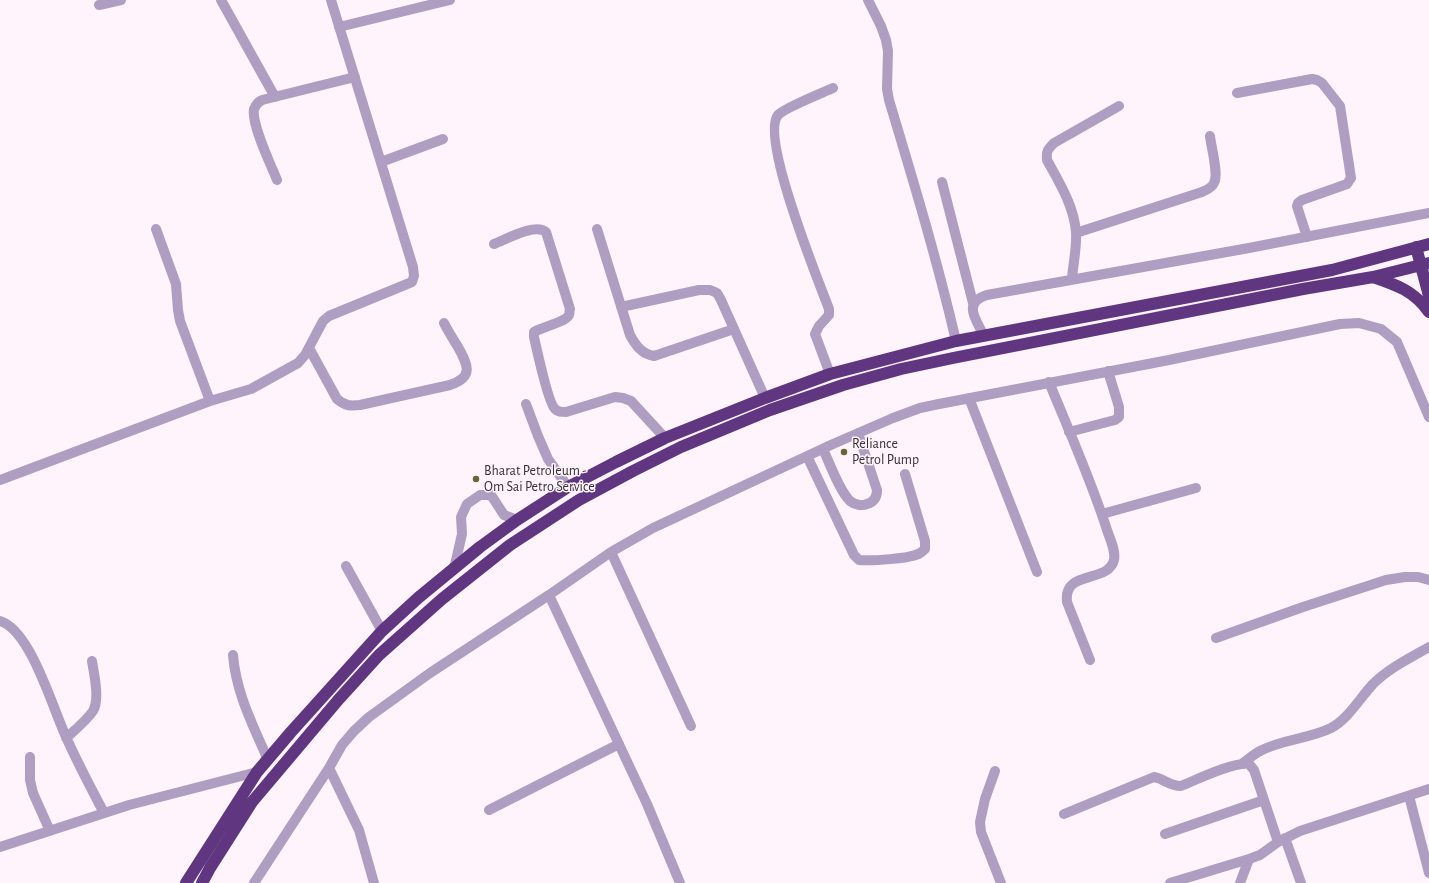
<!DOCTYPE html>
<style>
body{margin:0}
canvas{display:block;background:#fff3fc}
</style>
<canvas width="1429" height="883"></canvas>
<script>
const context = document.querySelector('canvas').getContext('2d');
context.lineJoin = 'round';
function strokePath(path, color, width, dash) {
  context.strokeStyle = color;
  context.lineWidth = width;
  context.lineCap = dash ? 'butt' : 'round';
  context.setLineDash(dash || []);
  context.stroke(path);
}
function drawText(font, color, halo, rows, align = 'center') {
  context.font = font + ' "Alegreya Sans",sans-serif';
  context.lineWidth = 3;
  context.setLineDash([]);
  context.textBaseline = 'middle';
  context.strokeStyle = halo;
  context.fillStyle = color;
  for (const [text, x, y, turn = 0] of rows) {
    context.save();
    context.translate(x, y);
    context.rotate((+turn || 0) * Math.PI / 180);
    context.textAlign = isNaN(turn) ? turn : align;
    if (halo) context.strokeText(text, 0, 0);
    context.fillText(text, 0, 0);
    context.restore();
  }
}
const minor = new Path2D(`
 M221,0L275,97
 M868,0L881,26L886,40L888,51L887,89L889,100C913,180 937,259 956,341
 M99,5L121,0
 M339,27L450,0
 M1237,93L1312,79L1317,80L1322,83L1340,106L1351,178L1347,184L1302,200L1298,203L1297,206L1307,237
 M381,162L443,139
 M277,180C271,165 251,124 254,109C256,104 258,102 262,100L355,77
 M942,182L973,303
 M156,229L176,284L178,310L180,321L210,401
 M597,229L630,335C636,346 642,354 654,356L734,329
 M1076,233L1202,192C1206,190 1212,188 1214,183C1219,174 1211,147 1210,136
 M494,244C507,239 535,223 546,232L570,309C569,311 570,313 569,315C566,322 542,327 534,332V337C537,350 548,403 555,409C558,412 561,412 566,412L615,397L623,398L631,401L665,438
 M1072,279C1073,264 1077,248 1076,232C1074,206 1059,182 1047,160C1046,151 1048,149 1054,143L1119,106
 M621,307L699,290H710L717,293L721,300L765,398
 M984,336C976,319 962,303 987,295L1249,248L1429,213
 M309,348L337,399C345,406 350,406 360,405L450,385C474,377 468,365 458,347C453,339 448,331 444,323
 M830,374L815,334L819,326L829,315V309C818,280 760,137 778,115C784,108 822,93 833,88
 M1049,382C1069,431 1091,480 1107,530C1110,539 1116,551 1114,560C1108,584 1063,569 1067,602L1090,660
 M969,398L1037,572
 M526,404L538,436L548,459L568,487
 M1069,432L1115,420L1119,417V407L1108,371
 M823,449C829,462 840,492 850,501C855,505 862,506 867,504C874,502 877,497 877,490L858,433
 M807,456L854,555L859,560C870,561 911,559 920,553C922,552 923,551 925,549V541L905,474
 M0,480L210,401L251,389L298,363L305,355L323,321L329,316L412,282L414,276L413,267L331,0
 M1102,514L1196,488
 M611,552L691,726
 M346,566L382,631
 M454,569L462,534L461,517L467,504L480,495H491L504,515L517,520
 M549,595L647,804L680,883
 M0,621C31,630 53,710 67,739C78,764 91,788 104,813
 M1216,638L1303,607L1386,580L1405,577H1418L1429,580
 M233,655C236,693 253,725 268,760
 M66,738C75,730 86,721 93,711C100,699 94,674 92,661
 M30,757V780L33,793L50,831
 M1243,763C1249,759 1254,754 1260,751C1282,739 1309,739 1331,728C1348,719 1360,698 1373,684C1389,668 1410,658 1429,647
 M329,768L359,830L374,883
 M995,771L985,799L980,822L981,832L1001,883
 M1409,796L1429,873
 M489,810L619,744
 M1064,814L1154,777C1165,779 1169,786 1181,786C1198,779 1233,762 1249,764L1254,770L1278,842
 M1165,834L1264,800
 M1285,838L1301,883
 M0,847L129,805L257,772
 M254,883L329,768L342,745L354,731L369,717L430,673L549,595L611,552L653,528L833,444L893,418L920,408L939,404L1169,360L1340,324L1359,323L1381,329L1397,342L1429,417
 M1170,883L1249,859L1260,855L1278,842L1300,831L1429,789
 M1240,883L1249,859`);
const highway = new Path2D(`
 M1416,247L1429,296
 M1373,277C1397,285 1414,291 1429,312
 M186,883L257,772L291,732L382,631L418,598L480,547L517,520L568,487L616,462L665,438L765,398L830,374L956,341L1332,270L1429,244
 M202,883L210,868L252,802L339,699L379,655L442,599L510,545L579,500L633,471L681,447L770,410L843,385L901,369L953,358L1303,289L1373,277L1429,263`);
const markers = [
 [844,452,4,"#676532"],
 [476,479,4,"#676532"]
];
const poiNames = [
 ["Reliance",852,444],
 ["Petrol Pump",852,460],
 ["Bharat Petroleum -",484,471],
 ["Om Sai Petro Service",484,487]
];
strokePath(minor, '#af9ec1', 10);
strokePath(highway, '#5f367f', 12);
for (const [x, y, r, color] of markers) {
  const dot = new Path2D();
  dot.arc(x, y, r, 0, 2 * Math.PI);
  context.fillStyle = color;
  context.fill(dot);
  strokePath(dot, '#fff3fc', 1.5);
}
drawText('14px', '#363135', '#fff3fc', poiNames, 'left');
</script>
